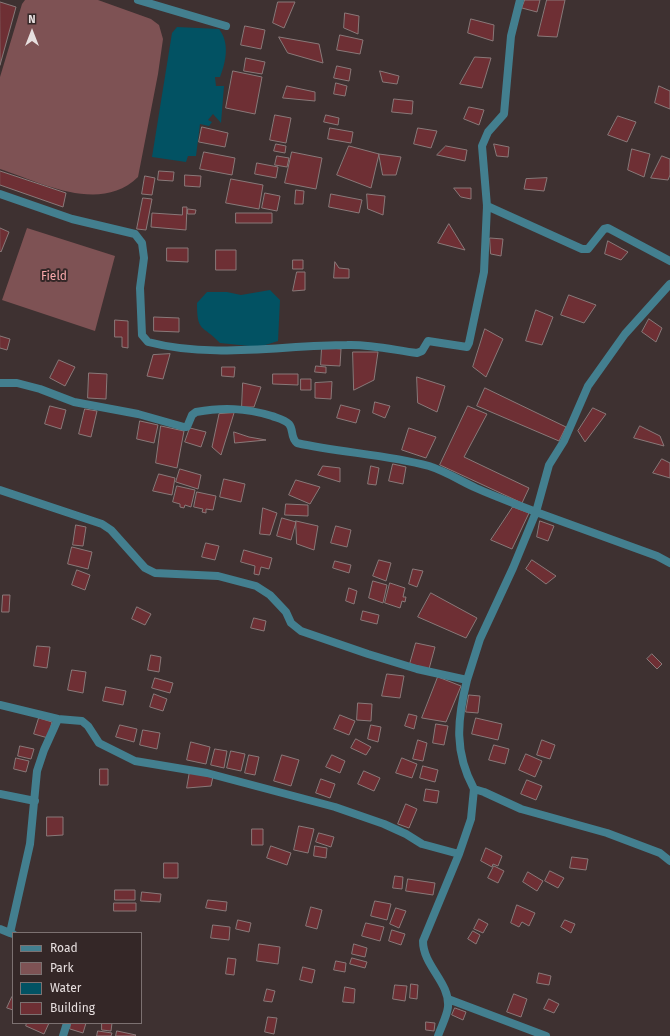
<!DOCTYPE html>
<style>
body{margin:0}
#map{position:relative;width:670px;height:1036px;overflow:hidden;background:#3e3131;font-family:"Fira Sans",sans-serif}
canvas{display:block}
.legend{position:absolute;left:12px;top:932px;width:130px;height:92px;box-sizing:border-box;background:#342727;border:1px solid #7c7171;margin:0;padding:5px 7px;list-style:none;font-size:12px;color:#e7dfdf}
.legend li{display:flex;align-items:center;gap:8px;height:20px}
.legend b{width:20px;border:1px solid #7c7171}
.north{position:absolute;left:12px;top:12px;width:40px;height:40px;-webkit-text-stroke:3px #342727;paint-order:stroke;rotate:0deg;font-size:11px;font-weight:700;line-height:16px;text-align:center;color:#e7dfdf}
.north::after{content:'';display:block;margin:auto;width:14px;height:18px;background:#e7dfdf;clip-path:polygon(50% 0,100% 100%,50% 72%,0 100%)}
</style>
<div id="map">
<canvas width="670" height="1036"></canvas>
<ul class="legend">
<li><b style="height:5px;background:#437f8f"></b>Road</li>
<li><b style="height:11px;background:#7e5254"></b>Park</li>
<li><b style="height:11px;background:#025263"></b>Water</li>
<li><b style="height:11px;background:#6e2f34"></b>Building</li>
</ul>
<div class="north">N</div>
</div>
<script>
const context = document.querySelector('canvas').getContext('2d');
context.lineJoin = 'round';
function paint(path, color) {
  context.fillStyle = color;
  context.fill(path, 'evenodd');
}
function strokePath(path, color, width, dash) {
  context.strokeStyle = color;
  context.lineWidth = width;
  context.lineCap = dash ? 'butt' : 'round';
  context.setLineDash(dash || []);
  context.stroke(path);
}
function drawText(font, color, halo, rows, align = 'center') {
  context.font = font + ' "Fira Sans",sans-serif';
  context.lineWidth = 4;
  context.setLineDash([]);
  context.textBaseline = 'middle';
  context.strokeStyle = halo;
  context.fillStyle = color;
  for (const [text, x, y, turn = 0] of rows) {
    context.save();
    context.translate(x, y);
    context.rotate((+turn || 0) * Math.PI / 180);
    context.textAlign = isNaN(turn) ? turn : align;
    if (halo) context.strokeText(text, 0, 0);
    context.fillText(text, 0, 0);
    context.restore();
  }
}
const green = new Path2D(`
 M25,0H98L151,19L159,25L163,39L158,74L138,177C100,214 42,183 0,169V77L22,4Z
 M27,228L115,256L95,331L2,300Z`);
const water = new Path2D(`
 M177,27L219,29C230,43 226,62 220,77H215L216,86H224L221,123L213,114L208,120L212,122L209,126L200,124L196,156H188L186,162L152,157L172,33Z
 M270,290L280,300L278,341L259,347L220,343C202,324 197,333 197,303L207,292H227L241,295Z`);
const building = new Path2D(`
 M525,0H540L537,12L522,8Z
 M547,0H565L557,37L538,36Z
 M0,2L16,7L0,65Z
 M278,2H295L284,28L273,23Z
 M345,13L359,16L358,34L344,28Z
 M471,19L494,25L493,41L468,33Z
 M245,26L265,30L261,49L241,45Z
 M340,35L363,40L360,54L337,50Z
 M279,37L319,44L323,63L288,53Z
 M475,57L491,58L482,88L460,84Z
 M246,58L265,62L262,74L244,71Z
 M337,66L351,69L349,81L334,78Z
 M233,71L262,77L255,114L226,108Z
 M380,71L399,76L397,84L383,82Z
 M336,83L347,86L345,96L334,94Z
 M287,86L315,92V101L283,98Z
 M659,86L670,91V109L655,103Z
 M394,99L413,101L412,114L392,112Z
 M469,107L484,110L479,125L464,119Z
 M275,115L291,118L286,143L270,140Z
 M326,115L339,118L338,125L324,122Z
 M618,116L636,122L627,142L608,135Z
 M202,127L228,133L225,147L199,142Z
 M330,128L353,132L351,143L328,139Z
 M418,128L437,131L431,148L414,144Z
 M276,144L286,146L285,153L274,151Z
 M494,144L509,147L508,157L497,156Z
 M349,146L379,154L371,188L337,175Z
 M446,146L467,150L465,161L437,155Z
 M632,149L650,154L644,177L628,170Z
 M204,152L235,158L232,175L200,169Z
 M292,152L322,158L316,189L285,183Z
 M379,154L401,157L396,175H383Z
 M277,156L289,158L287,167L275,165Z
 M662,156L670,159V175L668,180L651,178Z
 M257,163L278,167L276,178L255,174Z
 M0,171L66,193L63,207L0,185Z
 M159,171L174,172L173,181L158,180Z
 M185,175L201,176L200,187L185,186Z
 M145,176L155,178L152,195L142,194Z
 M547,178L544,191L524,189L526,179Z
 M231,179L263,185L259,209L226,203Z
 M454,188H471V199L461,197Z
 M296,190L304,191L303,204H295Z
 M265,193L280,196L277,211L262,208Z
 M331,194L362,200L359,213L329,207Z
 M367,194L385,196L383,215L368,209Z
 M143,198L152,199L146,230L137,229Z
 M183,207H187L186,230L151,227L152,213L182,215Z
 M188,209L196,210L195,214H188Z
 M236,213H272V223H236Z
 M449,224L465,250L438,243Z
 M0,228L9,232L1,252L0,251Z
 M490,238L503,239L501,256L491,254Z
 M608,241L628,252L621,260L605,254Z
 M167,248H188V262L167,261Z
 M216,250H236V270H216Z
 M293,260H303V269H293Z
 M335,262L339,268L349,269V278H334Z
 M297,272H305V290L293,291Z
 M569,295L596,305L584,323L561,315Z
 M536,310L553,317L542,345L526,341Z
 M154,317L179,318V332L154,331Z
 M649,319L662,328L656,342L642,332Z
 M115,320L128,321V348L122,347V337H115Z
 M485,329L503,339L486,377L473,367Z
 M0,336L10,339L7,350L0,348Z
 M322,347L341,349L340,366L321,365Z
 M353,352H378L374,380L354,390Z
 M170,354L163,379L147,376L153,355Z
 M59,360L75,367L65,386L50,378Z
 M316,366L326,367V373L315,372Z
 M222,367H235L234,377L222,376Z
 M89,373L107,374L106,399L88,398Z
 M273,374H298V385L273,384Z
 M417,377L445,386L437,412L418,403Z
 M301,379H311V390H301Z
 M332,382L331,399L315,398V383Z
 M243,383L261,387L254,407H242Z
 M485,388L566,427L559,441L477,406Z
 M375,402L390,406L385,418L373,413Z
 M341,405L360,410L356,423L337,418Z
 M50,406L66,410L61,429L45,424Z
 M468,406L487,414L464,457L529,488L522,503L440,465Z
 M593,408L606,414L585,442L578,431Z
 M85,409L97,411L91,437L79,434Z
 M234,413L221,455L212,447L219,414Z
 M140,421L158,425L154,443L137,439Z
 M161,426L184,431L177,468L156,463Z
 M640,426L660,436L664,446L634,438Z
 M190,428L206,432L201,447L185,442Z
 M409,428L436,437L426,458L402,450Z
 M234,432L249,437L266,440L235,443Z
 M662,459L670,463V478L653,473Z
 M393,464L406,467L403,484L389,481Z
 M323,466L340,468V482L318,475Z
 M371,466L379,468L376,485L368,484Z
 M180,469L201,475L198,489L176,482Z
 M159,474L175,478L172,495L153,491Z
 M224,479L245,484L241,502L220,497Z
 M296,480L320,487L310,504L289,495Z
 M177,486L195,490L191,507L185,505L184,508L180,507V504L173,502Z
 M197,492L216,496L213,510L206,509V513L202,512L203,509L194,507Z
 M286,504L308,505V516L285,515Z
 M513,507L529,513L512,549L491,540Z
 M263,508L277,513L270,535L260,534Z
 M282,518L296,522L291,540L277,536Z
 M296,521L318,526L314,550L297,544Z
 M540,521L554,526L548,541L537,537Z
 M76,525L86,527L83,546L73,545Z
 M336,526L351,530L347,547L331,543Z
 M206,543L219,546L215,560L202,557Z
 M72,547L92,552L88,569L68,564Z
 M244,550L272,558L269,569L261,567L259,575L254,574L255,566L241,562Z
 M379,560L391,563L386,581L373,576Z
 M532,560L556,576L546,584L526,569Z
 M335,561L351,565L349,573L333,568Z
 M413,569L423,571L417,587L409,584Z
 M77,570L90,575L85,590L72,585Z
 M373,581L387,585L383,603L369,598Z
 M390,583L405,588L403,597H406L405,602L402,601L400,608L385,603Z
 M349,588L357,591L354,604L346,601Z
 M431,593L477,618L466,638L418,617Z
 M3,595H10L9,612H2Z
 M137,607L151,614L145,625L132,619Z
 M363,611L379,615L377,624L361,620Z
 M254,618L266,621L264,631L251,628Z
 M416,643L435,647L429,669L410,664Z
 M37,646L50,647L47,668L34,666Z
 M652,654L662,664L657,669L647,659Z
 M151,655L161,657L159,672L148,670Z
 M72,670L86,672L83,693L68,690Z
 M387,674L404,676L400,698L382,696Z
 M438,677L461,686L446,722L422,718Z
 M155,678L173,683L170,693L152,688Z
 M106,687L126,691L123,705L103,701Z
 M154,694L167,699L163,711L150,707Z
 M469,695L480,696L478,713L466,712Z
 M358,703L372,704L371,721L357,720Z
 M409,714L417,716L414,729L405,726Z
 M340,715L355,721L349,735L334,729Z
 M39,718L52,722L48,738L34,734Z
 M476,718L502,724L498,740L472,734Z
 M436,724L448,726L444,745L433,743Z
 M120,725L137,729L134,742L116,737Z
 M371,725L381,727L378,742L368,739Z
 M143,730L160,733L157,749L140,745Z
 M356,739L371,747L366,755L351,748Z
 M418,740L427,743L423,761L413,759Z
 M542,740L555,745L550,759L537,755Z
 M191,742L210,747L206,764L187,760Z
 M494,745L509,749L505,764L489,760Z
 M20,746L34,749L31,759L18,756Z
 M215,749L227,751L224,768L211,765Z
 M231,751L245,754L241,771L227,768Z
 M526,754L542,761L535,777L519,770Z
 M249,755L259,757L255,775L245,773Z
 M282,755L299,760L291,786L274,781Z
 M332,755L345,761L340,773L326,767Z
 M16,758L29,761L26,772L14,769Z
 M402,758L417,764L412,778L396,773Z
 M423,766L438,770L435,782L420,778Z
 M100,769H108V785H100Z
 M190,771L213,776L211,786L187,788Z
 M364,771L380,778L374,791L358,784Z
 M321,779L335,784L330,798L316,793Z
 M527,780L542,786L536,800L521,794Z
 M426,789L439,791L437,803L424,801Z
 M406,804L417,809L409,828L398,824Z
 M47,817H63V835L47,836Z
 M299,826L314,829L308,853L294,850Z
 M252,829H263V845H252Z
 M319,833L334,837L331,847L316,842Z
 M271,846L291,853L287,865L267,858Z
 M315,846L327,848L326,858L314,856Z
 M486,848L502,856L498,866L493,864L492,867L481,861Z
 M572,857L588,859L586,870L570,868Z
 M164,863H178V878H164Z
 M494,866L504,871L498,883L488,878Z
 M550,871L564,878L558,888L545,881Z
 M528,872L543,881L537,891L523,882Z
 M395,876L403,877L402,889L393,888Z
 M408,879L435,883L433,895L406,891Z
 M115,890H135V900H115Z
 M142,892L161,894L160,902L141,901Z
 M208,900L227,902L226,911L206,908Z
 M375,901L391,904L387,920L371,916Z
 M114,903H136V911H114Z
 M517,905L535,913L529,926L522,922L519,927L511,923Z
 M311,907L322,910L317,929L306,926Z
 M396,908L406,911L399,928L390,924Z
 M479,919L488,924L483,933L474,929Z
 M238,920L251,923L249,932L236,929Z
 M565,920L575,924L571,933L561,927Z
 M366,923L384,927L380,941L362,936Z
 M213,925L230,927L229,940L211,938Z
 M392,930L405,934L401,945L389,941Z
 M473,931L480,935L476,944L468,939Z
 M259,944L280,947L278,964L257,961Z
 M354,944L367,948L365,957L352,954Z
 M228,958L236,959L234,975L226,974Z
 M352,958L367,962L365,968L350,964Z
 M336,961L346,963L345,972L334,970Z
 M303,967L315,970L312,983L300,980Z
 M539,973L551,976L549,985L537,983Z
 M411,984L418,985L417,999L410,998Z
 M395,985L407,986L405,1001L393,999Z
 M345,987L355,989L354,1003L343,1002Z
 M267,989L275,991L272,1002L264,1001Z
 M514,994L527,999L521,1017L507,1012Z
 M12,997L13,998V1010L7,1008Z
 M549,999L559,1004L554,1013L544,1009Z
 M455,1008L466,1012L463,1020L452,1015Z
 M268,1017L277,1018L274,1034L265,1032Z
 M426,1022L435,1023L434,1031L426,1030Z
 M27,1023H49L44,1034L26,1026Z
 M71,1023H86L83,1033L70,1029Z
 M102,1023H112L111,1031L102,1030Z
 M98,1031L112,1033L111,1036H97Z
 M117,1031L136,1035L135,1036H116Z`);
const minor = new Path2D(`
 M138,0L226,26
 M0,194L72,219L135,234L142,243L144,258L140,288L142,335L148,342C213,359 282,345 347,345C370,344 394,350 417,353L422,351L428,341L467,347L469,343L484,272L487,206L482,146L488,132L504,114L511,36L520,0
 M487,206L582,249H588L604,229L608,228L670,261
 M670,284L625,334L588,386L564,441L549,465L536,512L657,556L670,563
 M0,383H17L40,389L74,402L138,414L184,427H187L192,415L196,412C223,407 245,408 272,416C277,418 284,419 289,424C294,430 290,437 297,443C341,453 385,454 429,466C445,471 461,481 476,488C496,497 516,504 536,512L513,568L480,639L467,680
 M0,490L102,524L111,530L145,568L155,573L218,576L256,586L270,595L286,612L291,623L301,631L368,654L417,669L467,680C457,720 454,752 474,789L484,792L521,809L607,833L660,853L670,861
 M0,705L58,719L82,721L88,726L99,743L135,761L207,773L335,807L384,824L406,834L422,844L459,854L471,819L474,789
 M0,794L35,801
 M0,929L10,933
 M13,934L10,933L30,844L37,771L44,750L58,719
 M448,999L546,1036
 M63,1036L67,1023
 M438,1036C441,1027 447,1016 448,1007C450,982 423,966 423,941L459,854`);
const parkNames = [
 ["Field",54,277]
];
paint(green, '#7e5254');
paint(water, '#025263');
paint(building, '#6e2f34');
strokePath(building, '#897979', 1);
strokePath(minor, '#437f8f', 8);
drawText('12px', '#f9a8ab', '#342727', parkNames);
</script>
